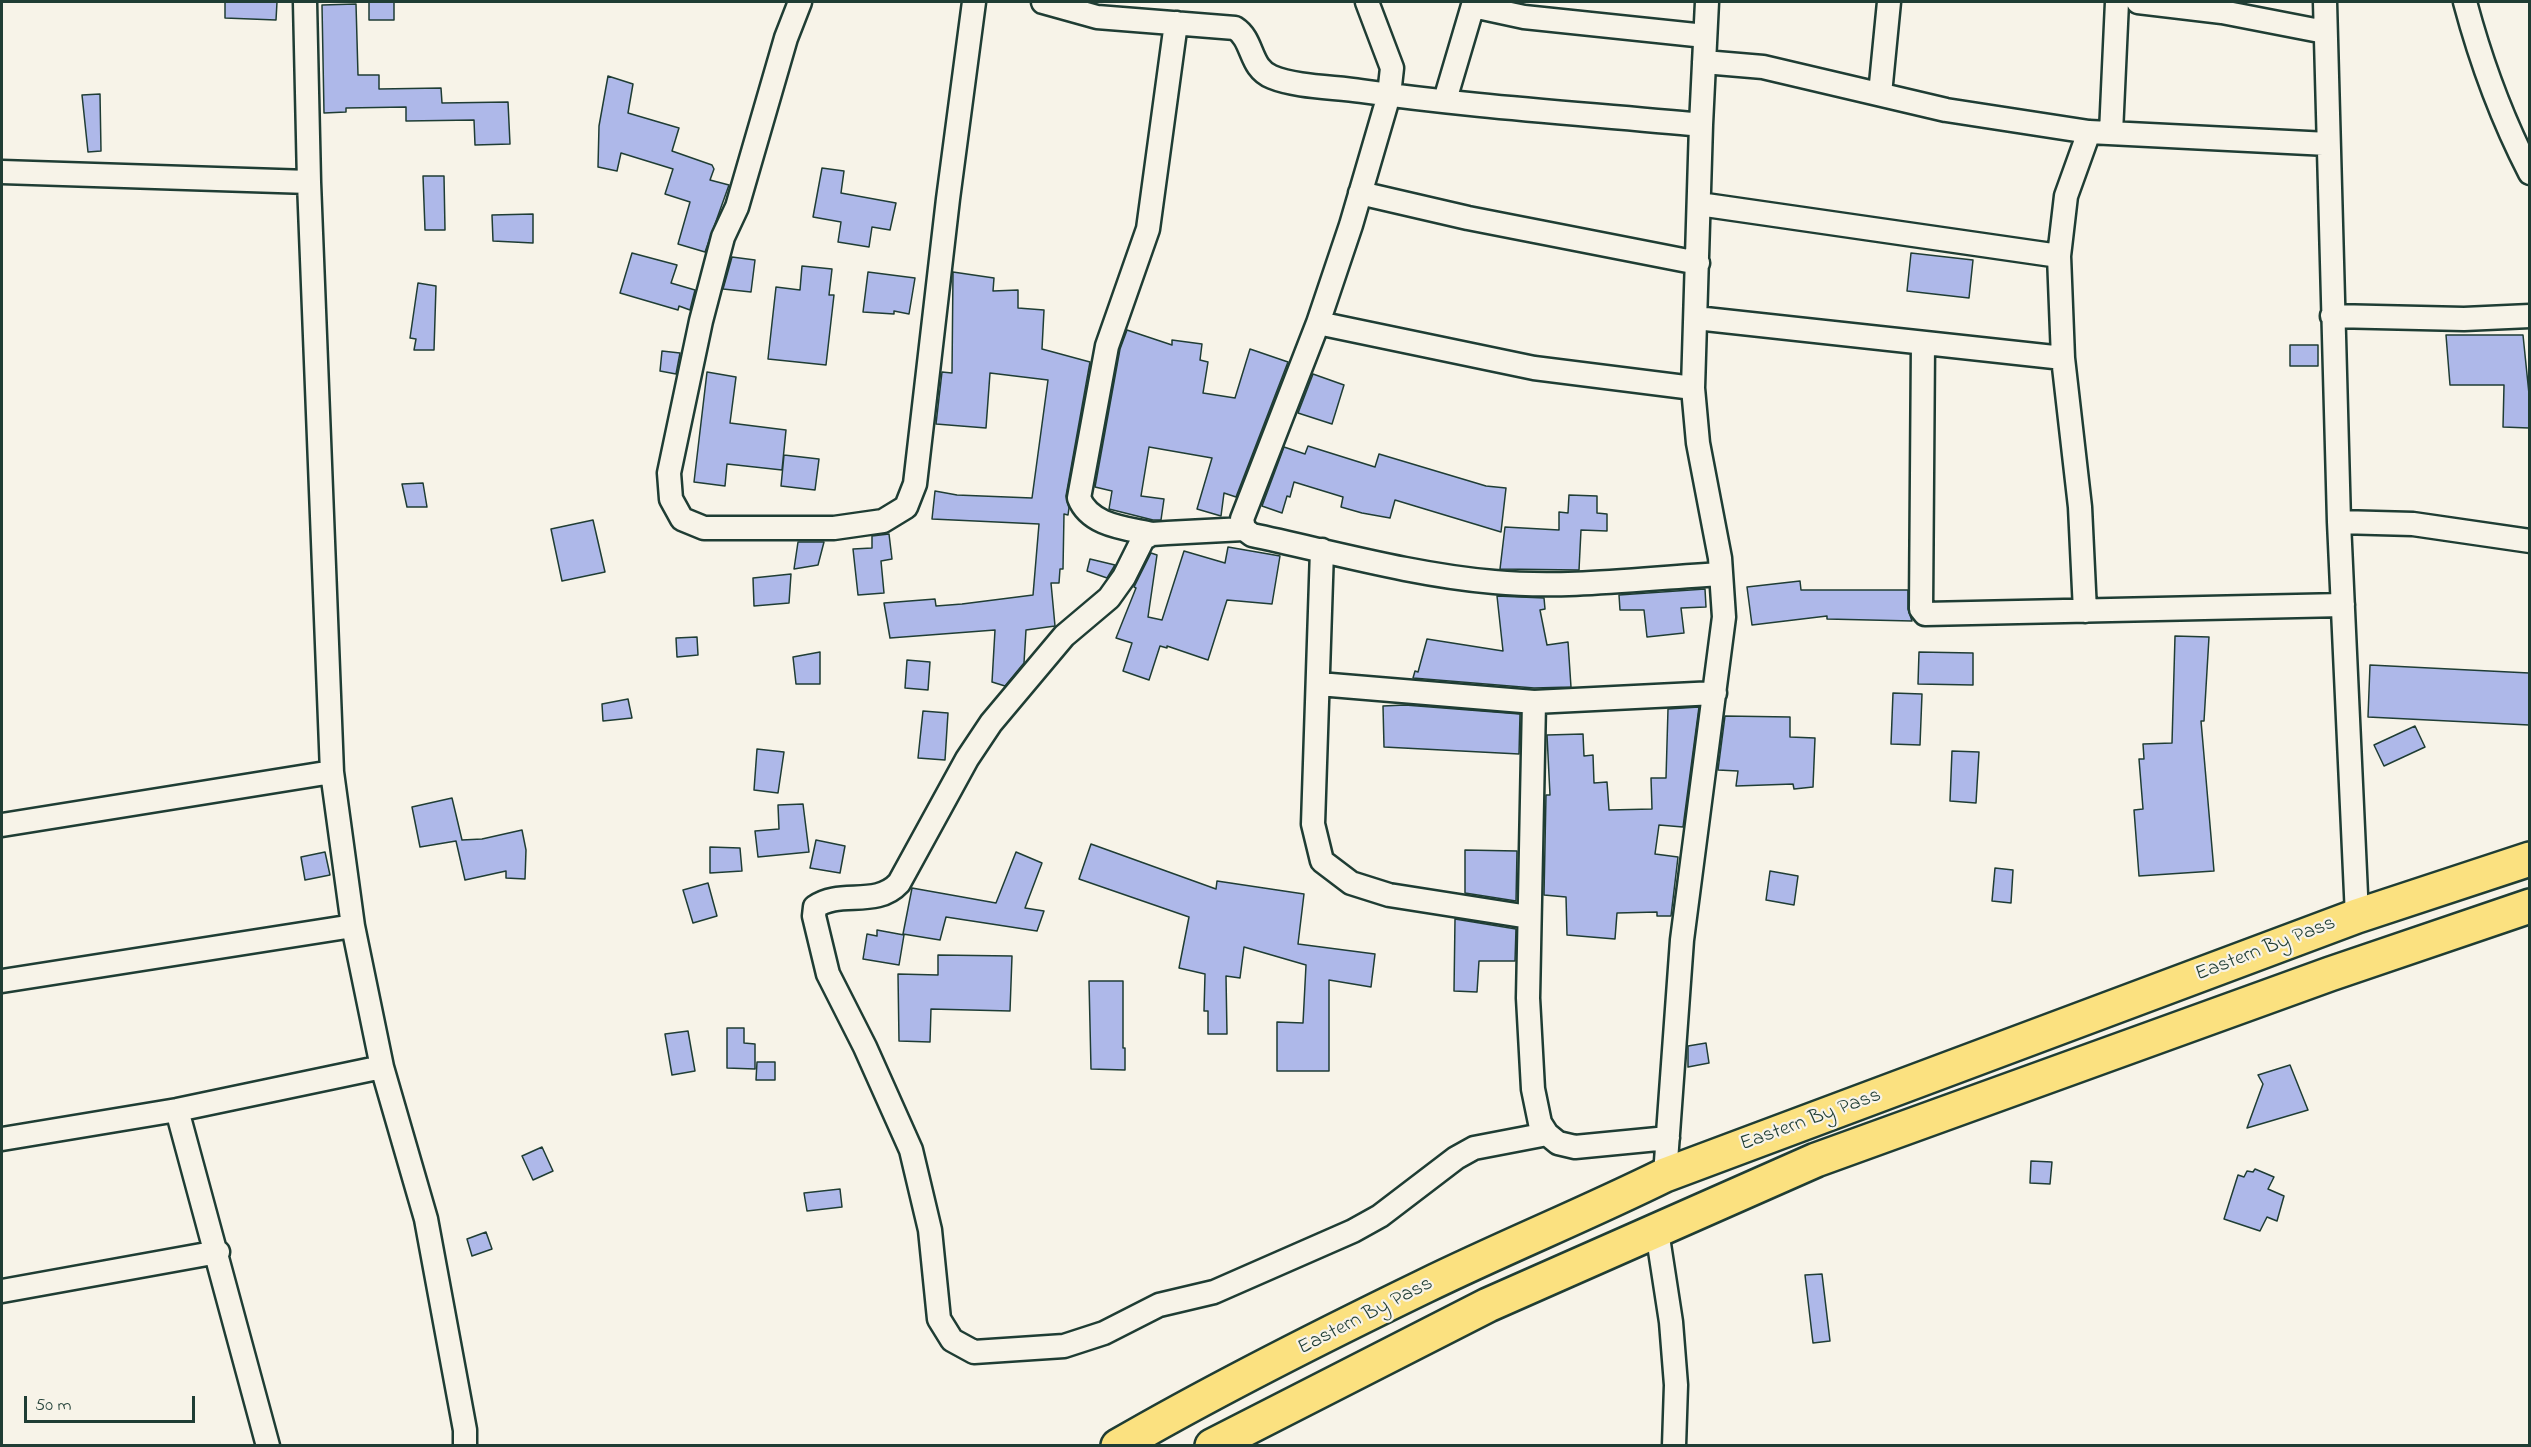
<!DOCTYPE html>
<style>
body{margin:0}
#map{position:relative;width:2531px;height:1447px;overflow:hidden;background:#f7f3e8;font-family:"Indie Flower",sans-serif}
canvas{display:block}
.frame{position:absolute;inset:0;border:3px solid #1f3d34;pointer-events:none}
.scale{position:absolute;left:24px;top:1396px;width:171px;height:27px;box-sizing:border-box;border:3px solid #1f3d34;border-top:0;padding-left:8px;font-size:18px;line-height:21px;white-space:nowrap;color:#1f3d34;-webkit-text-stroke:4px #f7f3e8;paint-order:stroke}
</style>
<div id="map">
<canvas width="2531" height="1447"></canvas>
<div class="frame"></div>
<div class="scale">50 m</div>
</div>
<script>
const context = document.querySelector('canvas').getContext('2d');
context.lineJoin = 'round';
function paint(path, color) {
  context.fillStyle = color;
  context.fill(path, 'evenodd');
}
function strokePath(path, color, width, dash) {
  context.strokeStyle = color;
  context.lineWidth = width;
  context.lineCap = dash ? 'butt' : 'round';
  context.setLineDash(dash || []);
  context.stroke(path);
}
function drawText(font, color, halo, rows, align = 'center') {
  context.font = font + ' "Indie Flower",sans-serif';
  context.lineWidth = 4.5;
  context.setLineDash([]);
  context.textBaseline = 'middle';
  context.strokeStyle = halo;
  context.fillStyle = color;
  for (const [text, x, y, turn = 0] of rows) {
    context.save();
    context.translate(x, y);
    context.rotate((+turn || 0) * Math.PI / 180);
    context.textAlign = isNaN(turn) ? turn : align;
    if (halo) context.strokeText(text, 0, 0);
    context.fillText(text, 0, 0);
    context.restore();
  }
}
const building = new Path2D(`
 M225,2H277L276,20L225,18Z
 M369,2H394V20H369Z
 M356,4L358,75H379V89L441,88L442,103L508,102L510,144L475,145L474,120L406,121V107L346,108V112L324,113L322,5Z
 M608,76L633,84L628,113L679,128L672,151L712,165L714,169L710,180L729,185L705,252L678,244L690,202L665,194L673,169L621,153L617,171L598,167L599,126Z
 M100,94L101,151L88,152L82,95Z
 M822,168L844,171L841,193L896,203L890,230L872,227L869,247L838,242L841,222L813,217Z
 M423,176H444L445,230H425Z
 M533,214V243L493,241L492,215Z
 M632,253L677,265L671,283L695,290L690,310L679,306L678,310L620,293Z
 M1911,253L1973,260L1969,298L1907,291Z
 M732,257L755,260L751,292L723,289Z
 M802,266L832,269L829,295H834L826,365L768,359L776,287L800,290Z
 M868,272L915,278L909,314L894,311V314L863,312Z
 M953,272L994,278L993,291L1018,290V308L1044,310L1042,349L1090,362L1066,496L1069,508L1068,515L1064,514L1063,569H1060L1059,583H1051L1055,626L1026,630L1024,663L1005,686L992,682L995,630L890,638L884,603L935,599L936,606L962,604L1033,595L1039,524L932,519L935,491L957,495L1032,498L1048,380L990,373L986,428L936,424L942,372L952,373Z
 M418,283L436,286L434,350H414L416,339L410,338Z
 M1127,330L1172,345V340L1202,344L1200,360L1208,362L1203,393L1235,398L1250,349L1288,362L1236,497L1224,493L1221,516L1197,509L1212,458L1149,447L1141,496L1164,499L1161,520H1153L1109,509L1112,491L1095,487L1120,349Z
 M2446,335H2523L2529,394V428L2503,427L2504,385H2450Z
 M2290,345H2318V366H2290Z
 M662,351L680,353L676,374L660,371Z
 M707,372L736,377L730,423L786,430L782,470L727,464L725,486L694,482Z
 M1313,374L1344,385L1332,424L1298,413Z
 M1308,446L1375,467L1379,454L1486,486L1506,488L1501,532L1395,500L1390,518L1362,513L1341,507L1343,497L1294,482L1290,497L1287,496L1282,513L1262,506L1284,447L1305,454Z
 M784,455L819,459L815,490L781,486Z
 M423,483L427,507H407L402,484Z
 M1569,495L1597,496V513L1607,514V531L1581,530L1579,570L1500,569L1505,527L1559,530V512L1568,513Z
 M593,520L605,572L562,581L551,529Z
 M889,534L892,559L881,561L884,593L858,595L853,549L872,548V536Z
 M798,542H824L818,565L794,569Z
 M1228,547L1280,556L1272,604L1227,600L1208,660L1167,646V648L1160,646L1149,680L1123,671L1132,643L1116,638L1136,588L1134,587L1151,553L1157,555L1148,617L1162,620L1184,551L1225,563Z
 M1090,559L1115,565L1107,578L1087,571Z
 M791,574L789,603L754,606L753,578Z
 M1800,581L1801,590H1908V609L1912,621L1827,619V616L1752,625L1747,587Z
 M1705,589L1706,607L1681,608L1684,633L1647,637L1644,610H1620L1619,595Z
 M1497,596L1544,598L1545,609L1540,610L1547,645L1568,642L1571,687L1534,688L1413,678L1415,671L1418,672L1427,639L1503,651Z
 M2175,636L2209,637L2204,721H2201L2214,871L2139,876L2134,810L2143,809L2139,759H2144L2143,744L2172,743Z
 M697,637L698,655L677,657L676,638Z
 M820,652V684H796L793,657Z
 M1919,652L1973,653V685L1918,684Z
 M907,660L930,662L928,690L905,688Z
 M2370,665L2529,673V725L2368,717Z
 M1893,693L1922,694L1920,745L1891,744Z
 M628,699L632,718L603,721L602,704Z
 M1405,705L1520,714L1519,754L1384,747L1383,706Z
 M1699,707L1683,827L1659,825L1655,854L1678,857L1671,916H1657V912L1617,913L1615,939L1567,935L1566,897L1544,895L1546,795H1550L1547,735L1583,734L1584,756L1593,755L1594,783L1607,782L1609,810L1652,809L1651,778H1666L1668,709Z
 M923,711L948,713L945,760L918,758Z
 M1725,716L1790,717V737L1815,738L1813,787L1794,789L1793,784L1736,786L1738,771L1718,770Z
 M2415,726L2425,747L2384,766L2374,745Z
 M757,749L784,752L778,793L754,790Z
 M1952,751L1979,752L1976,803L1950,801Z
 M452,798L462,840L482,839L522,830L526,850L525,879L506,878V871L465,880L456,841L420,847L412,807Z
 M803,804L809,852L758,857L755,831L779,829L778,805Z
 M816,840L845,846L840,873L810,868Z
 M1091,844L1216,889L1217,881L1304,894L1298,944L1375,954L1371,987L1329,980V1071H1277V1022L1303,1023L1306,965L1244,947L1240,978L1226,976L1227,1034H1208V1011H1204L1205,974L1179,968L1189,917L1079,879Z
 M710,847L740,848L742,871L710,873Z
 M1465,850L1517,851L1516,901L1465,893Z
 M325,852L330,875L305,880L301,857Z
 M1016,852L1042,863L1025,908L1044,911L1037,931L946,917L940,940L903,934L912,888L996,903Z
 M1995,868L2013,870L2011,903L1992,901Z
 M1770,871L1798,876L1794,905L1766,900Z
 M708,883L717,916L693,923L683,890Z
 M1455,919L1516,929L1515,961H1479L1477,992L1454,991Z
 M877,930L904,935L899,965L863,959L867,934L877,936Z
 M938,955L1012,956L1010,1011L931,1009L930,1042L899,1041L898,974L938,975Z
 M1089,981H1123V1048H1125V1070L1091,1069Z
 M727,1028H744V1043L755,1044V1069L727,1068Z
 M688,1031L695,1071L672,1075L665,1034Z
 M1706,1043L1709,1063L1688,1067V1046Z
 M757,1062H775V1080H756Z
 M2290,1065L2308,1110L2247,1128L2263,1084L2258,1075Z
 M542,1147L553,1171L533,1180L522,1156Z
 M2031,1161L2052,1162L2050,1184L2030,1183Z
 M2255,1169L2274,1177L2268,1189L2284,1196L2277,1221L2267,1217L2260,1231L2224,1219L2238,1175L2244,1177L2247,1171L2253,1172Z
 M840,1189L842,1207L807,1211L804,1193Z
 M486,1232L492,1249L472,1256L467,1239Z
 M1822,1274L1830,1341L1813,1343L1805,1275Z`);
const minor = new Path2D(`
 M305,2L309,182L332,772L353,926L382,1067L426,1219L465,1430V1446
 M800,2L786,38L737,207L723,237L701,321L669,473L671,499L682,519L704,528H834L883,521L906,507L915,484L948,199L974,2
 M1043,2L1097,17L1235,28C1254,40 1249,68 1272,77C1296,87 1335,87 1361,91C1474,107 1588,114 1701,125
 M1367,2L1392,68L1389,95L1351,225L1318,323L1242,519L1244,529L1252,535C1332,552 1413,575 1494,582C1569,589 1646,578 1721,574
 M2138,2L2222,12L2325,32
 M2325,2L2339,522L2357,916
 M2465,2C2481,62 2501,117 2530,173
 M1473,6L1524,17L1705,36
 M1704,62L1763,67L1946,110L2089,132L2328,144
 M1880,94L1889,2
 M1445,100L1474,2
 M2111,133L2117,2
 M2,172L309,182
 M1360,193L1468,218L1698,263
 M1699,204L2059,256
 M2332,316L2464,319L2530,316
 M1696,318L2063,358
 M1318,323L1534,368L1693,388
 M1923,343L1921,609L1925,614L2343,605
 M2339,522L2413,524L2530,541
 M1244,529L1167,533L1152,534L1143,539L1124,577L1109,598L1064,636L991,723L967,759L899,883C876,908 840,889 815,907L814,916L828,974L865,1047L911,1150L930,1230L939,1319L952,1340L974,1352L1064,1346L1104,1333L1159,1305L1214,1292L1353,1231L1380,1216L1456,1158L1474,1148L1547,1134
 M1152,534C1126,528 1090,526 1079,498L1107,346L1148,229L1176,23
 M1322,550L1313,824L1322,861L1351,883L1389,895L1529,917
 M2085,611L2080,507L2063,358L2059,256L2066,196L2089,132
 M1319,684L1534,702L1715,693
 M1534,702L1528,998L1533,1089L1540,1123L1547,1134L1558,1143L1575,1147L1668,1138
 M2,825L332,772
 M2,981L353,926
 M177,1110L268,1446
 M2,1139L177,1110L382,1067
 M1665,1175L1682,940L1724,617L1720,558L1698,443L1693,388L1701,125L1707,2
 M1657,1231L1671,1322L1676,1385L1674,1446
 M2,1291L218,1252`);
const primary = new Path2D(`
 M1118,1446C1218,1388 1322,1336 1425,1286C1505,1247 1586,1214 1665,1175L2357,916L2530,859
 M1212,1446L1488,1305L1816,1160L2330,974L2530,906`);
const streetNames = [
 ["Eastern By Pass",2266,950,-21],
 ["Eastern By Pass",1811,1121,-20],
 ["Eastern By Pass",1366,1317,-27]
];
paint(building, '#aeb8e9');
strokePath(building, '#1f3d34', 1.5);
strokePath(minor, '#1f3d34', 27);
strokePath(primary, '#1f3d34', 38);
strokePath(minor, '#f7f3e8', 22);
strokePath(primary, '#fbe180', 33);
drawText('21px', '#1f3d34', '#f7f3e8', streetNames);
</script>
